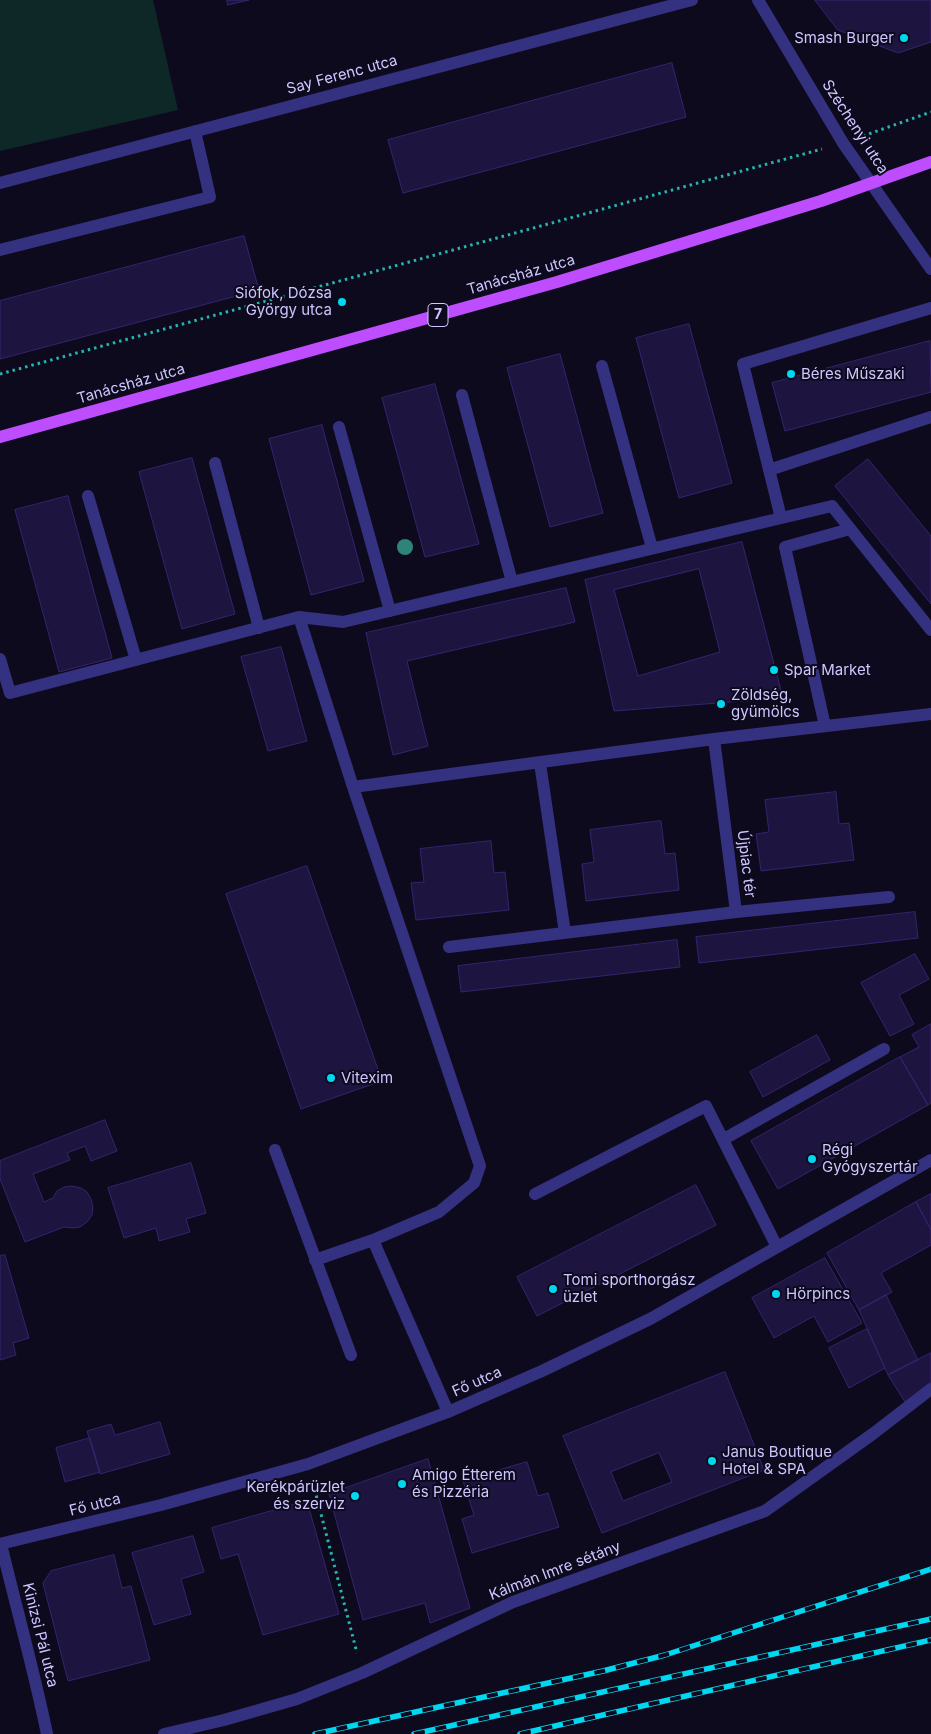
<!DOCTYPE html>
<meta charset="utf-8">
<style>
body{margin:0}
canvas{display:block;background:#0d0a1d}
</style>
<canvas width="931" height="1734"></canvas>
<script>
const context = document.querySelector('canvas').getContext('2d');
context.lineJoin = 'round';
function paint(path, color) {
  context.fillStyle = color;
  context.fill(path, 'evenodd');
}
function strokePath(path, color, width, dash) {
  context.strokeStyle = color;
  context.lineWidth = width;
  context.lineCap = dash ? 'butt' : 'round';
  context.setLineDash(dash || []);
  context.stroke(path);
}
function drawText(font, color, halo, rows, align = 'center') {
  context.font = font + ' Inter,sans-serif';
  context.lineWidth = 4;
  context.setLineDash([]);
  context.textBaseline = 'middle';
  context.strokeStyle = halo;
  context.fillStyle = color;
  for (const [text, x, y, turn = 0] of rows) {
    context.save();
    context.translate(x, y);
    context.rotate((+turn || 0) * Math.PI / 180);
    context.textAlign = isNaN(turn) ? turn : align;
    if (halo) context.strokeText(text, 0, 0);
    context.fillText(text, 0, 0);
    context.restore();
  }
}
const green = new Path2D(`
 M0,0H153L178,110L0,151Z`);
const building = new Path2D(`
 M227,0H249L228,5Z
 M815,0H931V42L898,53L838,30Z
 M672,63L686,117L403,193L388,140Z
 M244,236L259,290L0,359V301Z
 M689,324L732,483L679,498L636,338Z
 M930,341L931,392L785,431L772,383Z
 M560,354L603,513L550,527L507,368Z
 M435,384L479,544L425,557L382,398Z
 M322,425L364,581L311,595L269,439Z
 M192,458L235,614L182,629L139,472Z
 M868,459L931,536V604L835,486Z
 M68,496L112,658L59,672L15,510Z
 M742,542L783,698L614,711L585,580Z
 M699,569L720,652L638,676L614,590Z
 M566,588L575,622L407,661L428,746L393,755L366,633Z
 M281,647L307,741L268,751L241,657Z
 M836,792L839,824L849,823L854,860L761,871L756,834L769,832L765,800Z
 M661,821L665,854L675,853L679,890L586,901L582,864L594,862L590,830Z
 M491,841L494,873L505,872L509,910L416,920L411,883L424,882L420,849Z
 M307,866L382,1081L301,1109L226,894Z
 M915,912L918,938L699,963L696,937Z
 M677,940L680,967L461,992L458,966Z
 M915,954L929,979L899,995L914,1024L890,1036L861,983Z
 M931,1024V1103L928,1105L900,1057L919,1047L912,1035Z
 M817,1035L830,1060L763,1097L750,1072Z
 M900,1057L928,1105L778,1189L751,1141Z
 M105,1120L117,1151L91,1161L85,1146L67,1153L70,1160L33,1174L44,1202L53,1198L57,1191L64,1187L72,1186L81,1188L87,1192L91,1199L93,1207L92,1215L87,1222L80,1227L73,1228L64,1227L25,1242L0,1179V1161Z
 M191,1163L206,1213L186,1219L190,1232L159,1241L156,1228L124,1238L108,1188Z
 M696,1185L716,1225L537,1316L517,1277Z
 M931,1194V1230L916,1202Z
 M916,1202L931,1230V1245L881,1273L892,1292L859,1310L827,1253Z
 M5,1255L29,1338L13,1343L16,1355L0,1360V1256Z
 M825,1258L862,1323L828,1342L814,1316L774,1338L752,1298Z
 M886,1295L918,1360L888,1375L859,1310Z
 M867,1329L885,1368L849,1388L829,1348Z
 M931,1353V1382L905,1402L888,1375Z
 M725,1372L764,1470L602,1533L563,1436ZM659,1453L672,1482L623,1501L611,1472Z
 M160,1422L170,1454L100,1474L87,1431L111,1424L115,1435Z
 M90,1438L100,1472L65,1482L56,1448Z
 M428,1459L470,1608L430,1623L425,1603L363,1620L329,1494Z
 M527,1462L538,1496L548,1493L559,1527L472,1553L462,1519L474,1515L463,1481Z
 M307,1501L339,1614L263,1635L238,1554L221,1559L212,1528Z
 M193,1536L204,1572L181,1579L191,1614L154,1625L132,1553Z
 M114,1555L122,1588L131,1586L150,1660L68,1681L43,1583L51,1571Z`);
const path = new Path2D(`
 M863,136L931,112
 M0,374L822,149
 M313,1483L357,1653`);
const lane = new Path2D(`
 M0,183L692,0
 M0,250L210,197L195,131
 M602,366L652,548
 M462,395L512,582
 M339,427L390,611
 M215,463L259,628
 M769,470L931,417
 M88,496L136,660
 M781,518L743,364L931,308
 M299,617L353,787L480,1166L474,1183L439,1212L373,1240L448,1412
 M0,659L10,693L299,617L343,622L832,506L931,630
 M825,726L785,547L850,529
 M540,763L565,933
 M353,787L714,739L931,714
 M736,912L889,897
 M449,947L736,912L714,739
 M724,1139L884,1049
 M275,1150L351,1355
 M535,1194L706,1106L777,1247
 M315,1260L373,1240
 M164,1734L224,1720L297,1699L362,1673L513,1602L765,1511L874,1433L931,1389`);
const street = new Path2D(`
 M758,0L843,143L931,269
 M0,1544L161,1505L308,1464L448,1412L542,1371L650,1319L931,1160
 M1,1544C16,1607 34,1670 47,1734`);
const primary = new Path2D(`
 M0,437L557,282L821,201L931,162`);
const rail = new Path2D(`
 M315,1734L603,1671L665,1655L931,1569
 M414,1734L931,1619
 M520,1734L931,1640`);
const trees = [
 [405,547]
];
const markers = [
 [904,38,5,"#00d7f1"],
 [342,302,5,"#00d7f1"],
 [791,374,5,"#00d7f1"],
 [774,670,5,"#00d7f1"],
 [721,704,5,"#00d7f1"],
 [331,1078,5,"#00d7f1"],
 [812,1159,5,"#00d7f1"],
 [553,1289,5,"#00d7f1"],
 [776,1294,5,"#00d7f1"],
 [712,1461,5,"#00d7f1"],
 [402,1484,5,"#00d7f1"],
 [355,1496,5,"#00d7f1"]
];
const shields = [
 [438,315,20]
];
const shieldNames = [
 ["7",438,315]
];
const poiNames = [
 ["Smash Burger",894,38,"right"],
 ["Siófok, Dózsa",332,293,"right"],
 ["György utca",332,310,"right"],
 ["Béres Műszaki",801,374],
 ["Spar Market",784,670],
 ["Zöldség,",731,695],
 ["gyümölcs",731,712],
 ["Vitexim",341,1078],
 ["Régi",822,1150],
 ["Gyógyszertár",822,1167],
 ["Tomi sporthorgász",563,1280],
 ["üzlet",563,1297],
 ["Hörpincs",786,1294],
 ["Janus Boutique",722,1452],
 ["Hotel & SPA",722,1469],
 ["Amigo Étterem",412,1475],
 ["és Pizzéria",412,1492],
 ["Kerékpárüzlet",345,1487,"right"],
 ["és szerviz",345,1504,"right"]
];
const streetNames = [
 ["Say Ferenc utca",342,75,-15],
 ["Széchenyi utca",855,127,57],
 ["Tanácsház utca",521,275,-16],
 ["Tanácsház utca",131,384,-16],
 ["Újpiac tér",746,864,83],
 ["Fő utca",477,1382,-24],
 ["Fő utca",95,1505,-14],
 ["Kálmán Imre sétány",555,1571,-21],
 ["Kinizsi Pál utca",40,1635,76]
];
paint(green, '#0d2827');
paint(building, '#1e1440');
strokePath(building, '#34246e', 1);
strokePath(path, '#23b6af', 3, [2.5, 4]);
strokePath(lane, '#353181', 12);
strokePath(street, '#353181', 12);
strokePath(primary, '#be4dff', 12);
strokePath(rail, '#00d7f1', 5.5);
strokePath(rail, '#0d0a1d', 4, [11]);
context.fillStyle = '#2e8478';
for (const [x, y] of trees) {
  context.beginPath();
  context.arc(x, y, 8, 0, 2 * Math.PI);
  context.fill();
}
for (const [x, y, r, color] of markers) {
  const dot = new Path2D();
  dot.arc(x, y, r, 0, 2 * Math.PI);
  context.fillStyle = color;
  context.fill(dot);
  strokePath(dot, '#0d0a1d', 2);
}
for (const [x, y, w] of shields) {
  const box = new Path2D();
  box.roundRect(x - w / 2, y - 11.5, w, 23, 4);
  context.fillStyle = '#0d0a1d';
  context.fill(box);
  strokePath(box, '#cdc6ff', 1);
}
drawText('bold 14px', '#cdc6ff', null, shieldNames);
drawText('15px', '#cdc6ff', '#0d0a1d', poiNames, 'left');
drawText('15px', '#cdc6ff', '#0d0a1d', streetNames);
</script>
